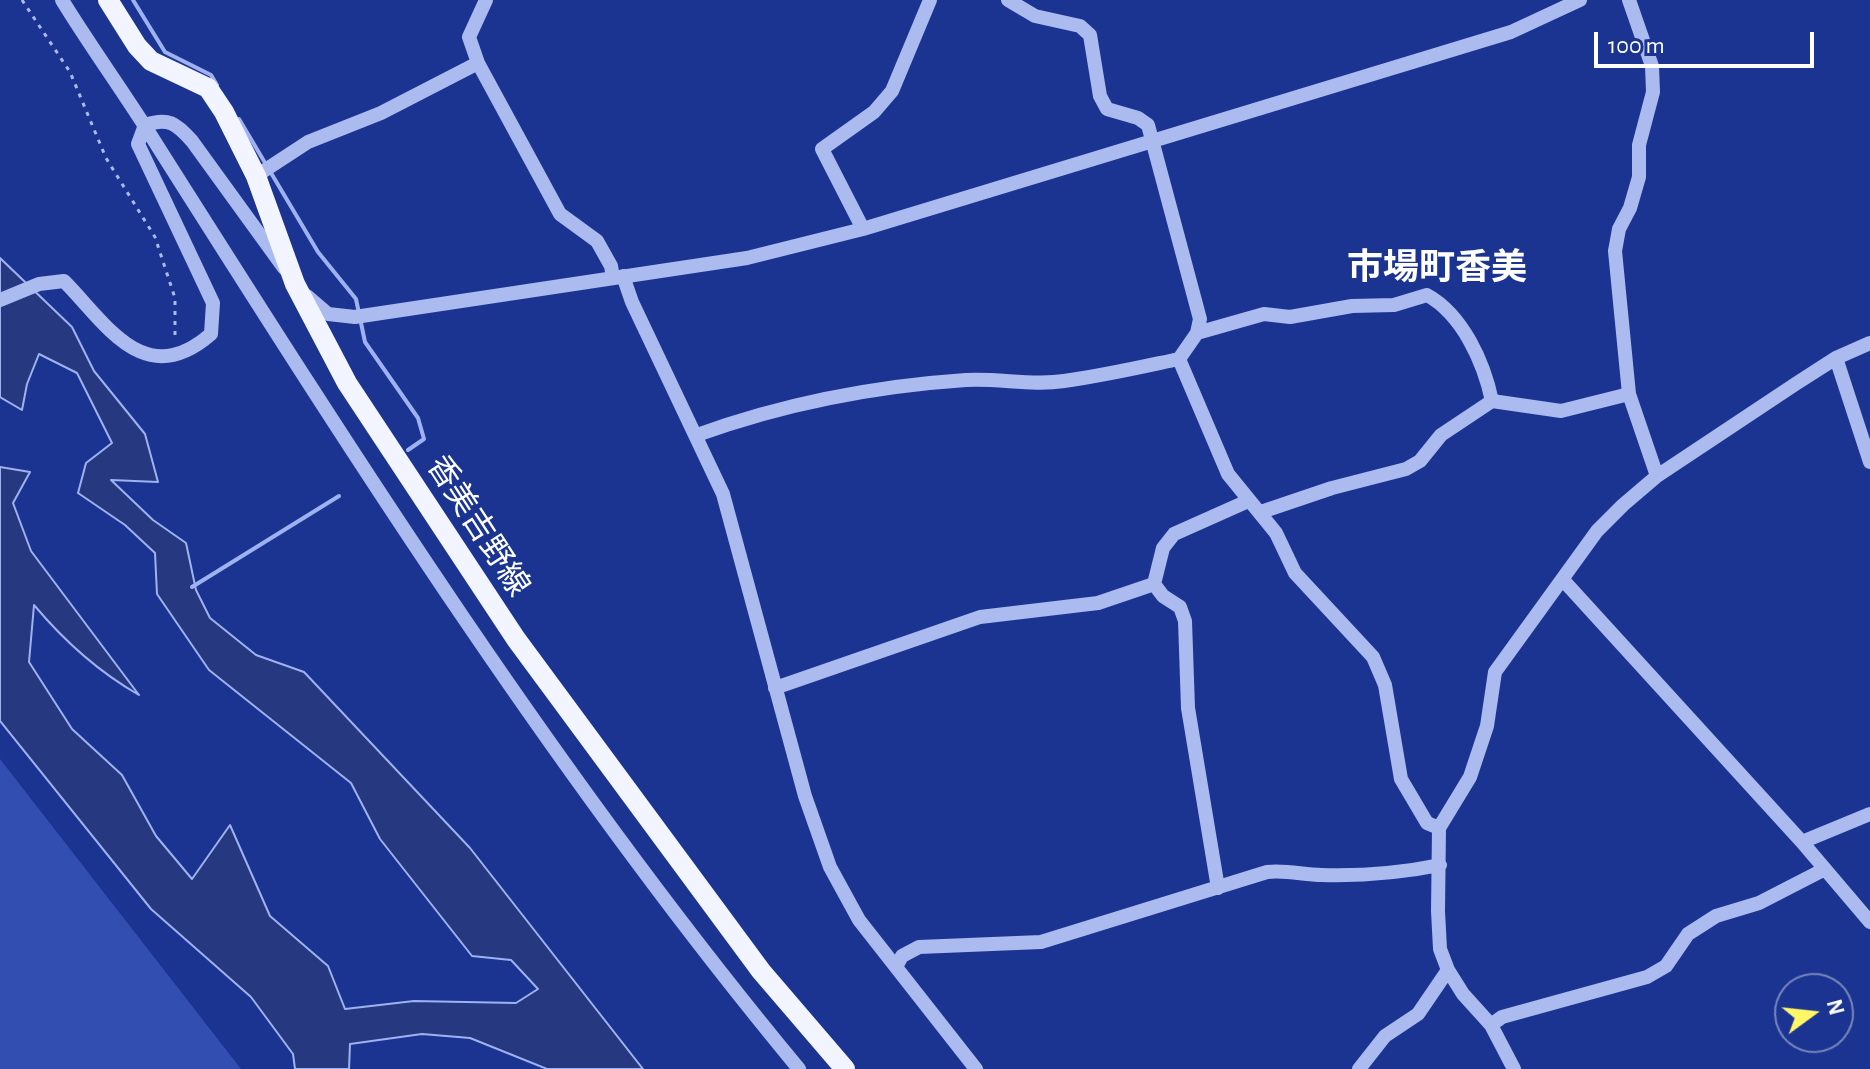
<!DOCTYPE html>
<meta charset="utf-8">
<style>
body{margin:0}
#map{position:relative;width:1870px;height:1069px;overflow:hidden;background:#1b3491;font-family:"Alegreya Sans",sans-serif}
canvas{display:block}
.north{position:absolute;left:1774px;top:973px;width:80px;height:80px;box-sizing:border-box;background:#1b3491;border:2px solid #7685bd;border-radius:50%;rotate:75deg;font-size:22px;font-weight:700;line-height:32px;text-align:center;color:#fff}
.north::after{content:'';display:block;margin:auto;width:28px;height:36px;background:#fff668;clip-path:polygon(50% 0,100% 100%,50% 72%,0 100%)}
.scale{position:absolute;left:1594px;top:32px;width:220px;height:36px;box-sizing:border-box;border:4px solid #fff;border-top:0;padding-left:10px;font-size:24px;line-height:28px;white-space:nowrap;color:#fff;-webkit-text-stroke:6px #1b3491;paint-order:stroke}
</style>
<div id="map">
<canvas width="1870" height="1069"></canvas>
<div class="north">N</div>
<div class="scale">100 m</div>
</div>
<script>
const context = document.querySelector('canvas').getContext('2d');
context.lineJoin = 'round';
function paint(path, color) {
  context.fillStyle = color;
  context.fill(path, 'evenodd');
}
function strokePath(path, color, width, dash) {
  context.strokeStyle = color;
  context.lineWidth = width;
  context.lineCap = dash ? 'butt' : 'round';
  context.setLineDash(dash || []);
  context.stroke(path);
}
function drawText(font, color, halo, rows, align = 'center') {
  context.font = font + ' "Alegreya Sans","Noto Sans JP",sans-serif';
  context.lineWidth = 6;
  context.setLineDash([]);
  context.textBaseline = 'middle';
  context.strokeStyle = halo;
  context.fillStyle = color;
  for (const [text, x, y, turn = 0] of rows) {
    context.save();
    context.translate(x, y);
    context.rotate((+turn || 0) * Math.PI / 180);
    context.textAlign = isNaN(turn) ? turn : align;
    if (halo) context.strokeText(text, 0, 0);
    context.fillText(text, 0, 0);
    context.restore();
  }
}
const green = new Path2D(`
 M0,759L241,1069H0Z`);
const water = new Path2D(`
 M0,258L72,327L94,371L145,434L158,482L111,480L153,520L186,543L196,590L210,618L256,655L304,672L470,848L643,1069H547L470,1038L422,1034L350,1044L349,1069H295L293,1054L251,997L151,909L0,721V467L30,472L13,503L31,551L139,695C97,671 65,642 34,605L29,662L72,729L122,775L156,836L192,879L230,825L270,916L328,966L345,1009L414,1001L516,1003L538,989L511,960L472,956L380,839L351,783L209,670L157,594L155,553L125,525L78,493L86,463L112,443L77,373L39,354L27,384L22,410L0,397Z`);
const stream = new Path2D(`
 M133,0L165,52L211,75L217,85
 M239,119L318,252L356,299L365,342L418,418L424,439L408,450
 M192,587L339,496`);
const path = new Path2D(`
 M22,0L70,72L106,158L155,237L175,298V337`);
const minor = new Path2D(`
 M62,0C89,44 120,87 148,131C352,453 555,775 799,1069
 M486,0L469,37L478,63L560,214L597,241L611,266L613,277
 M1008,0L1035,16L1080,26L1090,35L1100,96L1107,109L1138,118L1148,125L1200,319L1197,333L1179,359L1228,474L1276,533L1295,573L1373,657L1385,685L1401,779L1427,823L1439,828
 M1629,0L1652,66L1653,92L1639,145V177L1630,208L1619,229L1615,251L1629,394L1657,476
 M256,176L308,142L381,113L478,63
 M863,229L822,149L874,112L892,91L930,0
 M623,276L632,302L723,494L805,796L830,867L859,920L976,1069
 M307,296L328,314L355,317L747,258L863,229L1511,32L1580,0
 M0,300L39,284L64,281C106,323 144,392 211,334L213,303L138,144L145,125C168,117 176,123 192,141L284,268
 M1197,333L1264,314L1290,317L1352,306L1394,305L1427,295C1463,315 1484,363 1492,401
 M1836,358L1870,462
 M697,435C783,404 876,386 966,380C999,378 1032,386 1064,381C1102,376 1141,367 1179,359
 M1261,512L1332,488L1406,469L1420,461L1441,435L1492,401L1561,411L1629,394
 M1564,581L1802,842L1870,922
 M1154,584L1163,596L1180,607L1185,621L1188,708L1218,888
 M775,688L980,617L1098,603L1154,584L1163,548L1174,534L1248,501
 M1802,842L1870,814
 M896,967L902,956L919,947L1041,942L1267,872C1289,870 1303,875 1322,875C1362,876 1401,873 1440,865
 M1491,1025L1502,1017L1647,977L1666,966L1688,934L1716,916L1759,903L1825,869
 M1359,1069L1385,1036L1418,1014L1448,970
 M1514,1069L1491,1025L1463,994L1448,970L1440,949L1438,911L1439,828L1470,777L1487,726L1495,672L1597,531L1623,505L1657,476L1797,383L1836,358L1870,343`);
const major = new Path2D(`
 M108,0L137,46L151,61L208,88L224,112L256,176L295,284L347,383L516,639L761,971L845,1069`);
const streetNames = [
 ["香美吉野線",478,526,57]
];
const quarterNames = [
 ["市場町香美",1437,268]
];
paint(green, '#324eb0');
paint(water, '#26387f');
strokePath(water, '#9eb1f1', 2);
strokePath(stream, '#9eb1f1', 4);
strokePath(path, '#abbaef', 3, [4, 6]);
strokePath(minor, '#abbaef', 14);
strokePath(major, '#f2f4ff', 20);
drawText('32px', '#fff', '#1b3491', streetNames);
drawText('bold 36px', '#fff', '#1b3491', quarterNames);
</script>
